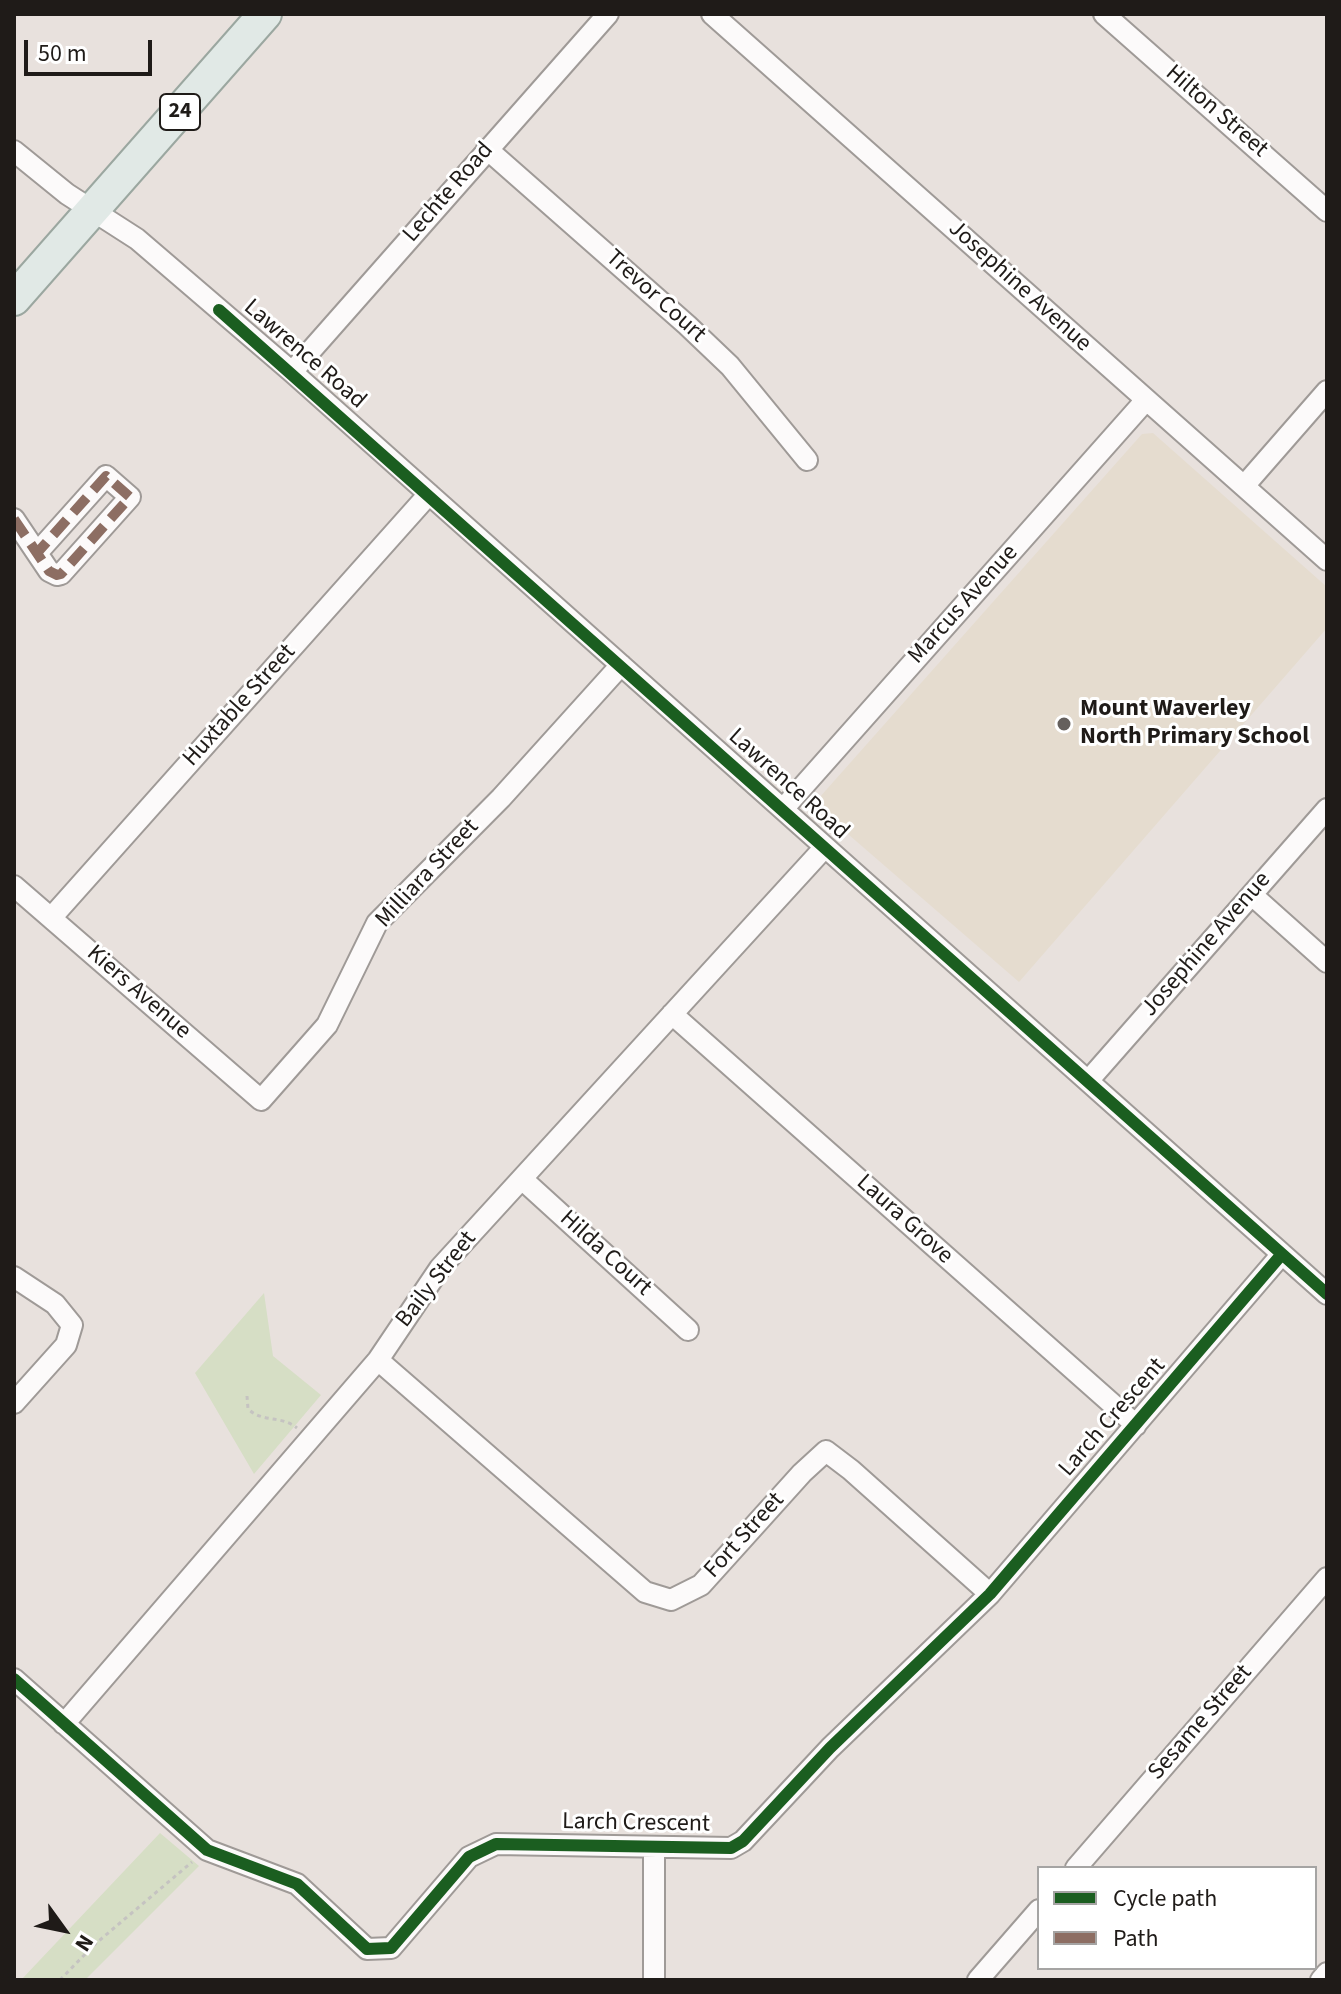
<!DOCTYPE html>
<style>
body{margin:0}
#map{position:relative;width:1341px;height:1994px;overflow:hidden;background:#e8e1dd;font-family:"Source Sans 3",sans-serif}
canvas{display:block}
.frame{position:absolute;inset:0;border:16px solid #1f1b18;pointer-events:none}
.legend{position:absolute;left:1037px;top:1866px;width:280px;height:104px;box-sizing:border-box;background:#fff;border:2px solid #a5a4a3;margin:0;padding:10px 14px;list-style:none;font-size:24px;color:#1f1b18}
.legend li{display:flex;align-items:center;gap:16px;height:40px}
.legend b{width:40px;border:2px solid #a5a4a3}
.north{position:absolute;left:24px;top:1890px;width:80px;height:80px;-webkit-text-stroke:6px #fff;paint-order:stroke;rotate:123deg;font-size:22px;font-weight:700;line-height:32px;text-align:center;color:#1f1b18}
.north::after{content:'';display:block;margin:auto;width:28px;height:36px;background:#1f1b18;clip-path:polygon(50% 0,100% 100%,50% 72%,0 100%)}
.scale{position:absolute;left:24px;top:40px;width:128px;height:36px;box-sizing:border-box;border:4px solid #1f1b18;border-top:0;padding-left:10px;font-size:24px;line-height:28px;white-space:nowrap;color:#1f1b18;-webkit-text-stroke:6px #fff;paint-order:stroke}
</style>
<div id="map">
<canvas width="1341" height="1994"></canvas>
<div class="frame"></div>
<ul class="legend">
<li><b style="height:10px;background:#1b5e20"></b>Cycle path</li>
<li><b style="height:10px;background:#8d6e63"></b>Path</li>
</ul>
<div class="north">N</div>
<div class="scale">50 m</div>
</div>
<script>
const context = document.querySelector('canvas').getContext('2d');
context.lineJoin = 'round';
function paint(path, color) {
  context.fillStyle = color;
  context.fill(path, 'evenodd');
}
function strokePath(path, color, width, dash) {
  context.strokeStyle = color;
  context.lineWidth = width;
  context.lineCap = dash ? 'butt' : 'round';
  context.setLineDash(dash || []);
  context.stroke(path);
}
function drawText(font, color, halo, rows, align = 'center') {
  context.font = font + ' "Source Sans 3",sans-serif';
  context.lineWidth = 6;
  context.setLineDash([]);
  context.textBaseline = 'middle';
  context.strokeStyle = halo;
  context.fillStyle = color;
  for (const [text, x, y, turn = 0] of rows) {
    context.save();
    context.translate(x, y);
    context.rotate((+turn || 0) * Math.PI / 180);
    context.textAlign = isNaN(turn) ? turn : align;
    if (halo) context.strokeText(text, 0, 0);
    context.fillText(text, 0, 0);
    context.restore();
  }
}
const education = new Path2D(`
 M1153,433L1327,587V628L1019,982L819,809V798L1142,434Z`);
const green = new Path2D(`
 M264,1293L273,1356L321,1395L254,1474L195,1373Z
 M160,1833L199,1866L85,1980H21Z`);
const path = new Path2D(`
 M247,1396L248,1409C263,1423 281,1415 297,1428
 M60,1980L94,1945L192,1862`);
const street = new Path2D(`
 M712,14L1327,560
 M1104,14L1327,211
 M487,149L687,325L730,366L807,460
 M14,151L67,194L137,239L292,372L1327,1294
 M292,372L608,14
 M1244,486L1327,391
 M14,519L49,571L57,575L61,574L130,497L106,476L37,553
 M783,809L1146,400
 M14,886L261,1100L327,1025L377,923L501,798L621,665
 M1252,895L1327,962
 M51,918L429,494
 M672,1014L1136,1425
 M1088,1081L1327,809
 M522,1179L688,1330
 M14,1277L55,1304L72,1325L66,1345L14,1403
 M378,1360L645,1592L671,1600L701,1585L802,1473L826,1451L851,1470L990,1594
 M14,1679L207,1850L297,1884L367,1949L391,1948L469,1857L496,1844L731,1848L743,1841L830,1748L990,1594L1282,1254
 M64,1724L378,1360L440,1268L825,847
 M1076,1868L1327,1578
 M654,1980V1847
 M978,1980L1039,1910
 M1321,1980L1327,1973`);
const primary = new Path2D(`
 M14,299L265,14`);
const quiet = new Path2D(`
 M14,519L49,571L57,575L61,574L130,497L106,476L37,553`);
const cycleway = new Path2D(`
 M219,310L1327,1294
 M14,1679L207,1850L297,1884L367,1949L391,1948L469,1857L496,1844L731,1848L743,1841L830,1748L990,1594L1282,1254`);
const markers = [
 [1064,724,8,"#65605d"]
];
const shields = [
 [180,112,40]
];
const shieldNames = [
 ["24",180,112]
];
const streetNames = [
 ["Hilton Street",1216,112,41],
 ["Lechte Road",449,193,-49],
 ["Josephine Avenue",1019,287,42],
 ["Trevor Court",655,297,42],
 ["Lawrence Road",304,355,41],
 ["Marcus Avenue",964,605,-48],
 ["Huxtable Street",240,706,-48],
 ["Lawrence Road",788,785,42],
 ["Milliara Street",428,874,-47],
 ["Josephine Avenue",1207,945,-49],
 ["Kiers Avenue",138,993,41],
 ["Laura Grove",904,1220,42],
 ["Hilda Court",605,1254,42],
 ["Baily Street",437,1280,-52],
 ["Larch Crescent",1113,1418,-49],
 ["Fort Street",745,1536,-48],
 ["Sesame Street",1201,1723,-49],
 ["Larch Crescent",636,1824,1]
];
const poiNames = [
 ["Mount Waverley",1080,710],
 ["North Primary School",1080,738]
];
paint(education, '#e5dccf');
paint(green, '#d6dec5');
strokePath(street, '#9f9a97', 24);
strokePath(primary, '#9ba7a0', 36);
strokePath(path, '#c5c3c1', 3, [4, 4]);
strokePath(street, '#fcfafa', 20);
strokePath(primary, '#e1e9e6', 32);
strokePath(quiet, '#8d6e63', 10, [20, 10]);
strokePath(cycleway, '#1b5e20', 12);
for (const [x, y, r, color] of markers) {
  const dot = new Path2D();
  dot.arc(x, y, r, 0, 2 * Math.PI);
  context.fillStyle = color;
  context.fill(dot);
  strokePath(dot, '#fff', 3);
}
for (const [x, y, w] of shields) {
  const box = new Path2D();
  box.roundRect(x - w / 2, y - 18, w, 36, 6);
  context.fillStyle = '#fff';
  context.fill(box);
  strokePath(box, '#1f1b18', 2);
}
drawText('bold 22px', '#1f1b18', null, shieldNames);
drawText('24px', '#1f1b18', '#fff', streetNames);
drawText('bold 24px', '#1f1b18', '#fff', poiNames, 'left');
</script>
